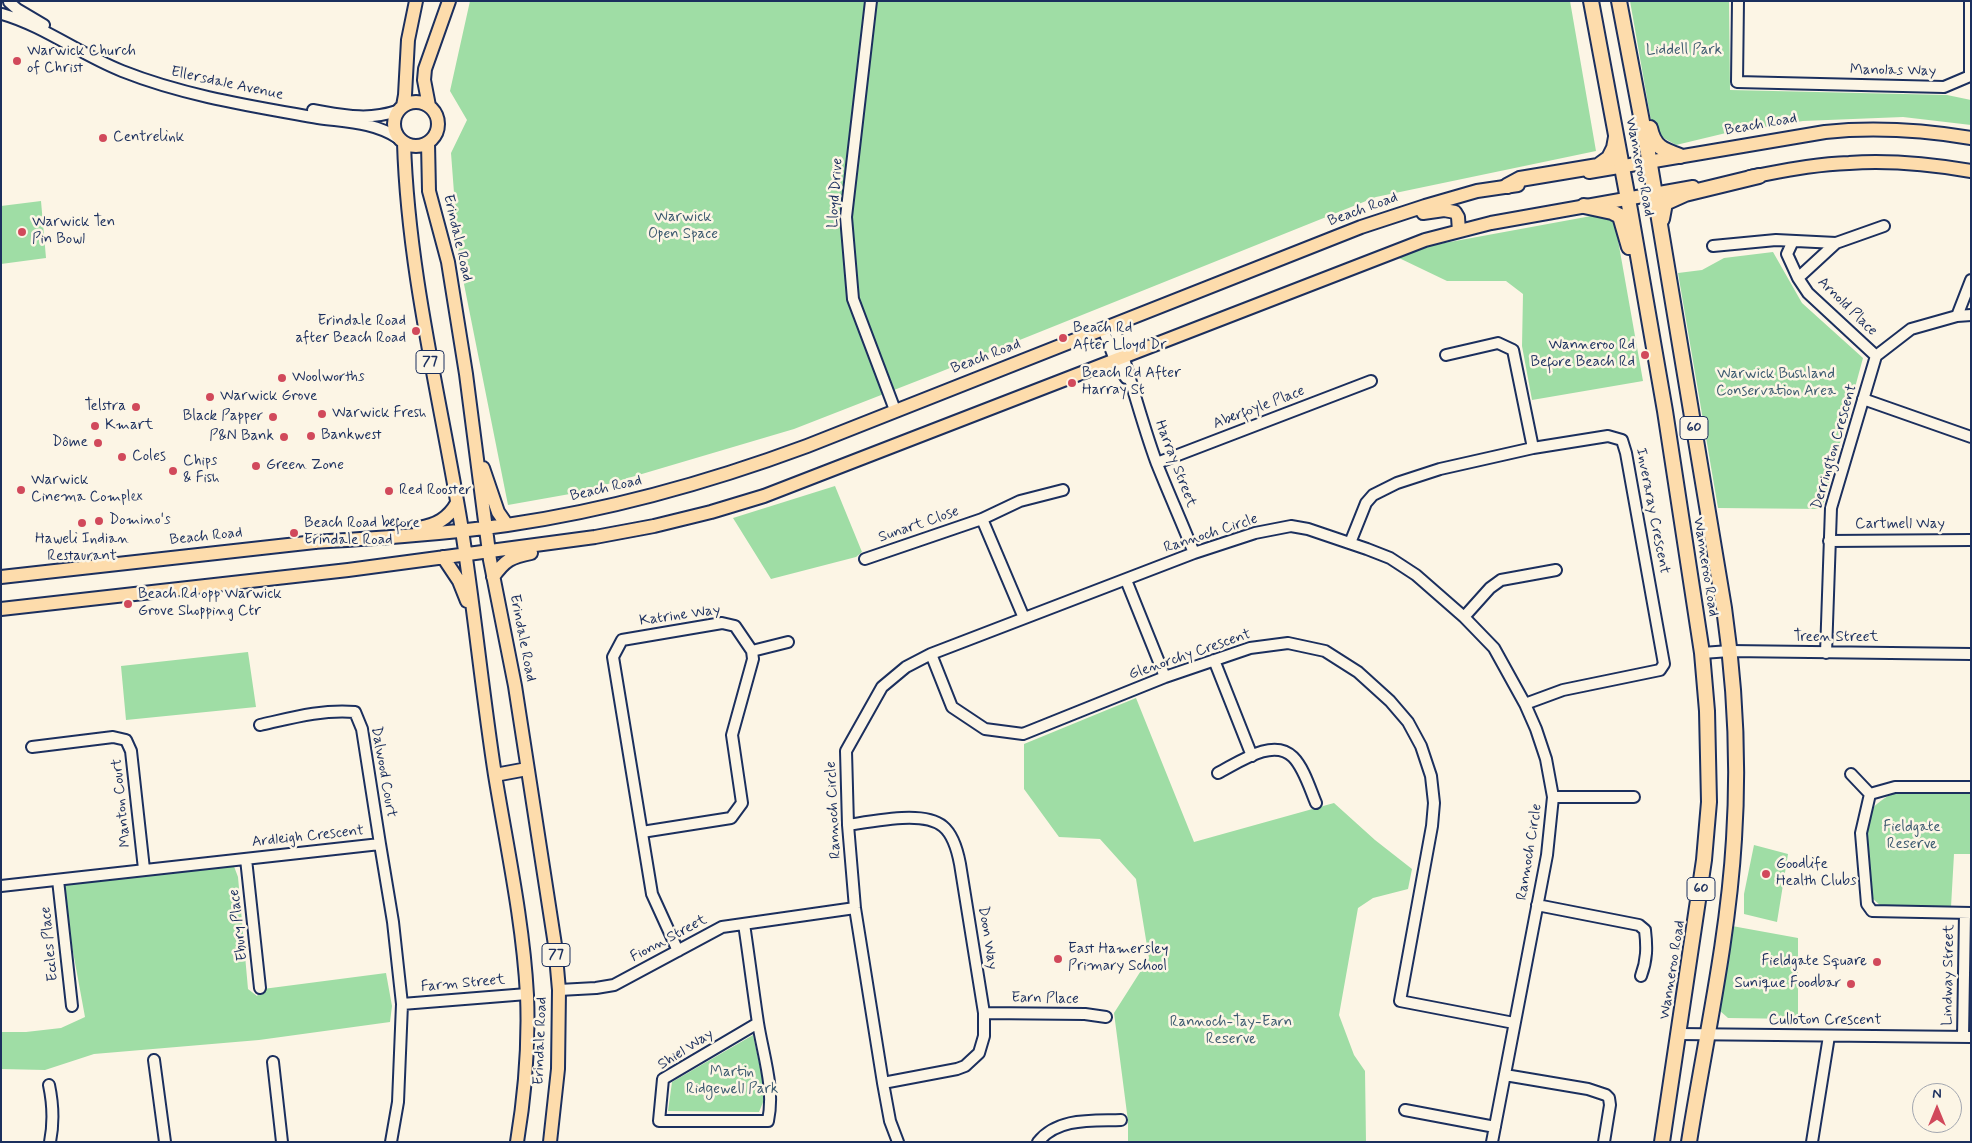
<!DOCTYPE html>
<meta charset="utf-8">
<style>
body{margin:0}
#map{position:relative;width:1972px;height:1143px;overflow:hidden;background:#fcf5e5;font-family:Mynerve,sans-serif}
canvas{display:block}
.frame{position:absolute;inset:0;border:2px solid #1b2f5e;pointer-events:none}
.north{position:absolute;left:1912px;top:1083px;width:50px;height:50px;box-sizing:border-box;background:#fcf5e5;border:1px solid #a2a6af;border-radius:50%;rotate:0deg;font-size:14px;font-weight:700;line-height:20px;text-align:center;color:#1b2f5e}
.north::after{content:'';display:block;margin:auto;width:18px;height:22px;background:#d1495b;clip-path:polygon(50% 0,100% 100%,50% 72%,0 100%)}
</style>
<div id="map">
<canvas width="1972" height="1143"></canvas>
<div class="frame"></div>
<div class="north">N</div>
</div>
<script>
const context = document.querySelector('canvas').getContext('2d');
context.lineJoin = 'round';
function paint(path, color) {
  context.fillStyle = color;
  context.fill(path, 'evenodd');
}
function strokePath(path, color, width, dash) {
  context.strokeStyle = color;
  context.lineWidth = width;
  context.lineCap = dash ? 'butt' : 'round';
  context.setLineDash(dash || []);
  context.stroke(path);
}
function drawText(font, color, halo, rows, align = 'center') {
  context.font = font + ' Mynerve,sans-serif';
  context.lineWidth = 5;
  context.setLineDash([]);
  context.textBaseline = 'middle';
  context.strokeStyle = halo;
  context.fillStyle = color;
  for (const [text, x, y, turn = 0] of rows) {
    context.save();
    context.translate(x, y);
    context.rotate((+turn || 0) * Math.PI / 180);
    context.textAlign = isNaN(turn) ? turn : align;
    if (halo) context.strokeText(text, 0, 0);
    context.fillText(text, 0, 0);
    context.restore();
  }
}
const green = new Path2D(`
 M470,1H1570L1596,151L1376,197L935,374L794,429L581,492L508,505L459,259L451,153L467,120L450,91Z
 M1630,1H1729L1730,90L1947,95L1971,100V125L1903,117L1803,121L1726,133L1676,145L1653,132Z
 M41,201L46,258L1,264V206Z
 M1613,212L1643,381L1532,400L1522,346L1523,294L1506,281H1447L1399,258L1428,246Z
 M1773,252L1802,303L1863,358L1822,509L1718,508L1678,273L1702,270L1724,258Z
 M835,486L862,552L856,557L771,579L733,518Z
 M248,652L256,707L126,720L121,666Z
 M1136,698L1194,842L1334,803L1375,840L1412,869L1408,889L1373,898L1358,908L1339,1015L1354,1055L1365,1071L1366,1142H1128V1121L1114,1013L1149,958L1136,879L1100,839L1059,837L1024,789V744Z
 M1895,792H1971V854H1954L1951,907L1881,906L1872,898C1870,877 1863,834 1869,815C1873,804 1885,798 1895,792Z
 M1754,845L1788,854L1777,922L1744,914V894Z
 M232,861L238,877L248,989L257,996L263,989L386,973L392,1006L390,1022L259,1040L94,1054L45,1070L1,1069V1032H26L61,1028L85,1017L60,881Z
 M1732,926L1798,938V1019L1728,1018L1719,1010Z
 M753,1035L766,1095L759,1112L668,1111L672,1082Z`);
const minor = new Path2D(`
 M871,1L846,217L853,299L895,410
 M1738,1L1737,82L1944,87L1970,76V1
 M9,2L17,9L44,25
 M2,14C44,26 81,55 122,71C185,96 251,106 318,118C345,122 374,122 398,138
 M313,110C343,115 367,121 397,111
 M1793,241L1787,254L1798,278
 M1713,246L1776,240L1836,243
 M1957,316L1971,280
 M1113,325C1129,371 1140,418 1157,464C1169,494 1182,523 1194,553
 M1103,329L1115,360L1126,378
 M1446,355L1498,343L1513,350L1533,448
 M1876,356L1808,293L1798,278L1836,243L1884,226
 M1863,399L1971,437
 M1157,463L1371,381
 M982,519L1024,618
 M1829,541L1971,540
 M1350,543L1366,503L1373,495L1397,483L1440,469L1533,448L1608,436L1622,440L1626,453L1664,664L1660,670L1563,690L1525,704
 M865,559L982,519L1020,501L1063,490
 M1126,580L1165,677
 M1464,617L1490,588L1501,580L1556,570
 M752,651L788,642
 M1702,653L1730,651L1971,654
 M1826,653L1831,508L1876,356L1911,329L1957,316L1971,315
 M931,654L952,707L985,729L1023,734L1165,677L1250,648L1288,643L1325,651L1358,672L1390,701L1408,722L1421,746L1431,776L1434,803L1432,826L1400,1001L1514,1023
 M1214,660L1252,756
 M260,725C291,718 323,709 355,712L362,729L380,844
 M32,747L113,737L126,740L131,751L144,869
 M1218,773C1238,763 1273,737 1293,757C1304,768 1310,789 1316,803
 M1851,774L1870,794
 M1870,794L1861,833L1867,904L1872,911L1971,913
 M1870,794L1895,787H1971
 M1553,797H1634
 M848,825C866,822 884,819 902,818C941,816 953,827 960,864L984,1013V1036L979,1053L965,1066L957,1069L883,1083
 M642,832L731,818L742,803L732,735L753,659L752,651L735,626L722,623L622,640L613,657L652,894L678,951
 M246,859L260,988
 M58,880L72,1006
 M1,886L380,844L393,922L402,1004L398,1102L391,1142
 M1537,905L1639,925L1645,930C1647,947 1647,960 1641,976
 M744,924C749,957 753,990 758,1023C763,1055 775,1088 768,1121H659L663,1079L758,1023
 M559,990L596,988L614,985L722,927L855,908
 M402,1004L527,994
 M984,1013L1085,1014L1106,1017
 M1679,1034L1971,1037
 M1963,1037L1965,913
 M154,1060L165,1142
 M273,1062L282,1142
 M1505,1075L1588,1089L1606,1095L1609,1098L1610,1105L1604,1142
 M49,1085C53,1104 54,1122 50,1142
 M1405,1110L1495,1127
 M898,1142L890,1121L883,1083L855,908L848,825L846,751L882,687L906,667L931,654L1194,553L1255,533L1291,526L1308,529L1367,549L1390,558L1416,575L1464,617L1494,648L1525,704L1536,729L1546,759L1553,797L1547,855L1492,1142
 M1038,1142C1058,1117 1093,1121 1121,1120
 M1812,1142L1829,1036`);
const major = new Path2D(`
 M394 124a22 22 0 1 1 44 0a22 22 0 1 1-44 0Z
 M403,106L405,95L408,40L416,1
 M429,106L424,80L425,69L449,1
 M404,143C408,272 440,397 461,524C474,607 482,691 495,775C507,848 523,921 527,995C529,1043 525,1094 517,1142
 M428,143L429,191L448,262L466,374L490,560L515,686L555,945L559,990L558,1069L550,1142
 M1589,172L1825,132C1874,127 1922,130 1971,138
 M1750,177C1783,171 1815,164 1849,163C1890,160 1930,164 1971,171
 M1423,213L1444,210L1455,212L1458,217L1459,231
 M483,468L498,512L507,525
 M419,528C436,525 448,519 457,503
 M443,557L459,581L467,601
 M1,577L315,542C379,538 444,534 507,525C610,510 710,482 807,446L1361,227L1425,206L1477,191L1518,185
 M493,577C505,560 511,557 531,553
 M1,609L348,570L595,537L654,526L711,512L764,496L1425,240L1491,223L1693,187
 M495,775L527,769`);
const highway = new Path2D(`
 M1591,1L1630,210L1665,411L1702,653L1707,711L1709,802L1704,860L1662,1142
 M1619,1L1648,153L1724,608C1735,684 1739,762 1734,839C1728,941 1705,1041 1689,1142
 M1650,128C1654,147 1663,150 1680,156
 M1507,186L1520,179L1598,166L1609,158L1614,148L1616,137
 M1584,206L1612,212L1620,216L1629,247
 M1662,219L1665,203L1685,194L1759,176`);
const markers = [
 [17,61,5,"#d1495b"],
 [103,138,5,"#d1495b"],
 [22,232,5,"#d1495b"],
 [416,331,5,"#d1495b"],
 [1063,338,5,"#d1495b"],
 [1645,355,5,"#d1495b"],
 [282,378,5,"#d1495b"],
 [1072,383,5,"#d1495b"],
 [210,397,5,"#d1495b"],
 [136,407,5,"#d1495b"],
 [322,414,5,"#d1495b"],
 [273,417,5,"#d1495b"],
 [95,426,5,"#d1495b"],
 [311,436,5,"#d1495b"],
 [284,437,5,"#d1495b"],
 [98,443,5,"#d1495b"],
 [122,457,5,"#d1495b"],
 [256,466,5,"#d1495b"],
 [173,471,5,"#d1495b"],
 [21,490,5,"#d1495b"],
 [389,491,5,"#d1495b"],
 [99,521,5,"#d1495b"],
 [82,523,5,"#d1495b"],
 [294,533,5,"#d1495b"],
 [128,604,5,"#d1495b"],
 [1766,874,5,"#d1495b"],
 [1058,959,5,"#d1495b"],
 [1877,962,5,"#d1495b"],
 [1851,984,5,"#d1495b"]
];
const shields = [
 [430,362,28],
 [1694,428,28],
 [1701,889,28],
 [556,955,28]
];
const shieldNames = [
 ["77",430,362],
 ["60",1694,428],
 ["60",1701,889],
 ["77",556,955]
];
const parkNames = [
 ["Liddell Park",1684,51],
 ["Warwick",683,218],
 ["Open Space",683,235],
 ["Warwick Bushland",1776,375],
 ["Conservation Area",1776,392],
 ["Fieldgate",1912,828],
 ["Reserve",1912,845],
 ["Rannoch-Tay-Earn",1231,1023],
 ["Reserve",1231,1040],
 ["Martin",732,1073],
 ["Ridgewell Park",732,1090]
];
const poiNames = [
 ["Warwick Church",27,52],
 ["of Christ",27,69],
 ["Centrelink",113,138],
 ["Warwick Ten",32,223],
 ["Pin Bowl",32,240],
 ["Erindale Road",406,322,"right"],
 ["after Beach Road",406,339,"right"],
 ["Beach Rd",1073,329],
 ["After Lloyd Dr",1073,346],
 ["Wanneroo Rd",1635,346,"right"],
 ["Before Beach Rd",1635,363,"right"],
 ["Beach Rd After",1082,374],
 ["Harray St",1082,391],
 ["Woolworths",292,378],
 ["Warwick Grove",220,397],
 ["Telstra",126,407,"right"],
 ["Warwick Fresh",332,414],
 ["Black Papper",263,417,"right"],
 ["Kmart",105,426],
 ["Bankwest",321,436],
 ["P&N Bank",274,437,"right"],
 ["Dôme",88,443,"right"],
 ["Coles",132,457],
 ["Chips",183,462],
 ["& Fish",183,479],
 ["Green Zone",266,466],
 ["Warwick",31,481],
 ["Cinema Complex",31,498],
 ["Red Rooster",399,491],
 ["Domino's",109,521],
 ["Beach Road before",304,524],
 ["Erindale Road",304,541],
 ["Haweli Indian",82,540,"center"],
 ["Restaurant",82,557,"center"],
 ["Beach Rd opp Warwick",138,595],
 ["Grove Shopping Ctr",138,612],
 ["Goodlife",1776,865],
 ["Health Clubs",1776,882],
 ["East Hamersley",1068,950],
 ["Primary School",1068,967],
 ["Fieldgate Square",1867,962,"right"],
 ["Sunique Foodbar",1841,984,"right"]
];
const streetNames = [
 ["Manolas Way",1893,71,1],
 ["Ellersdale Avenue",227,84,12],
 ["Beach Road",1761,125,-10],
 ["Wanneroo Road",1639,167,79],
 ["Lloyd Drive",836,193,-86],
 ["Beach Road",1363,210,-20],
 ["Erindale Road",457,238,77],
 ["Arnold Place",1847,307,44],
 ["Beach Road",986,357,-21],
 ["Aberfoyle Place",1259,408,-21],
 ["Derrington Crescent",1835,447,-74],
 ["Harray Street",1175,464,69],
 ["Beach Road",606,489,-13],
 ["Inveraray Crescent",1652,511,79],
 ["Sunart Close",919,525,-19],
 ["Cartmell Way",1900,525],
 ["Rannoch Circle",1211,534,-18],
 ["Beach Road",206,537,-6],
 ["Wanneroo Road",1705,567,81],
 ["Katrine Way",680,616,-8],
 ["Erindale Road",522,638,79],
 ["Treen Street",1836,638],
 ["Glenorchy Crescent",1190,655,-19],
 ["Dalwood Court",383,772,80],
 ["Manton Court",122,803,-96],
 ["Rannoch Circle",834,810,-93],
 ["Ardleigh Crescent",308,837,-6],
 ["Rannoch Circle",1530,852,-81],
 ["Ebury Place",239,925,-97],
 ["Doon Way",987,938,81],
 ["Fionn Street",669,939,-28],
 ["Eccles Place",50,944,-96],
 ["Wanneroo Road",1673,970,-81],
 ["Lindway Street",1949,975,-89],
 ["Farm Street",463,984,-5],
 ["Earn Place",1045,999,1],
 ["Culloton Crescent",1825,1021],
 ["Erindale Road",541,1041,-88],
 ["Shiel Way",686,1050,-33]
];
paint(green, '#9fdda5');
strokePath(minor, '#1b2f5e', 14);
strokePath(major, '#1b2f5e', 16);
strokePath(highway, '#1b2f5e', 18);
strokePath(minor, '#fcf5e5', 10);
strokePath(major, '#fddcac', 12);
strokePath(highway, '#fddcac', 14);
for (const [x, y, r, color] of markers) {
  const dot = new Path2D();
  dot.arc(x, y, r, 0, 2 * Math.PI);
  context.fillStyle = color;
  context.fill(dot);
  strokePath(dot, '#fcf5e5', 2);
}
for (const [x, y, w] of shields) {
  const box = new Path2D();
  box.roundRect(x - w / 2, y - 11.5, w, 23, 4);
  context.fillStyle = '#fcf5e5';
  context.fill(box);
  strokePath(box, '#1b2f5e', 1);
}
drawText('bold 14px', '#1b2f5e', null, shieldNames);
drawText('15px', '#3c5a70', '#fcf5e5', parkNames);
drawText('15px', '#1b2f5e', '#fcf5e5', poiNames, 'left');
drawText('15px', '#1b2f5e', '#fcf5e5', streetNames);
</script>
